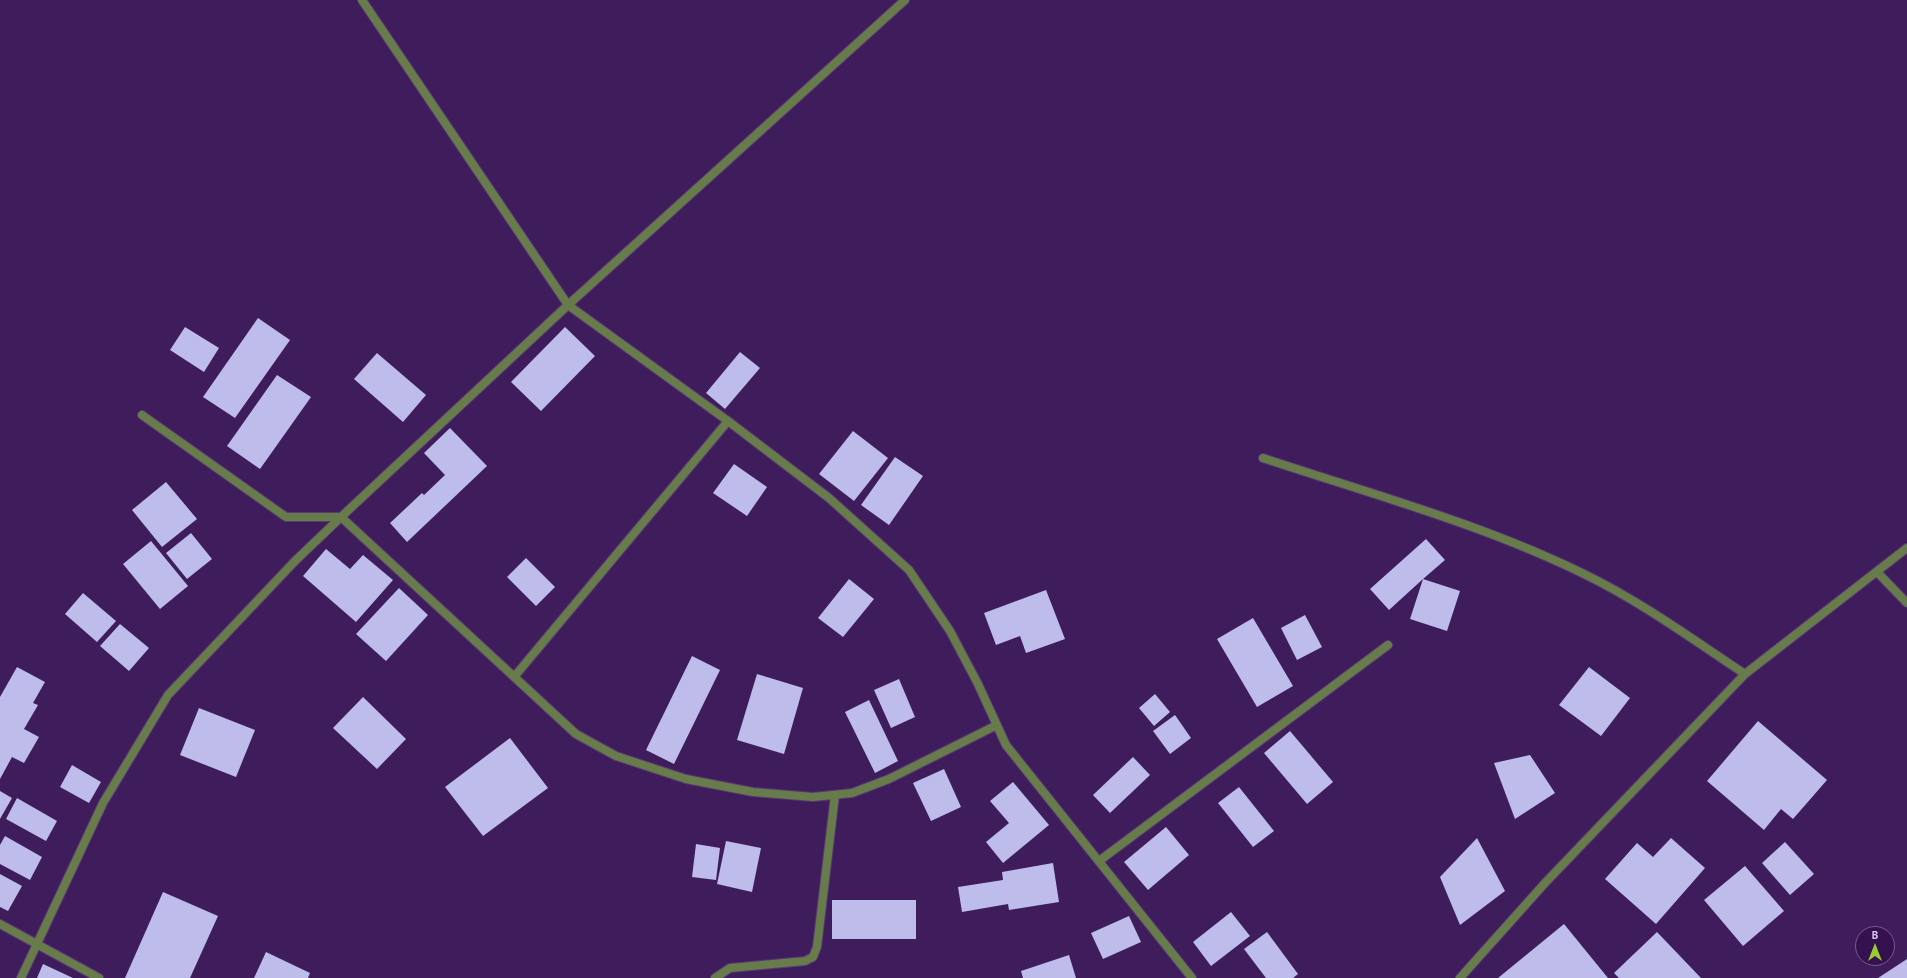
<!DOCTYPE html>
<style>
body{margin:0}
#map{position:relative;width:1907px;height:978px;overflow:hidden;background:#3f1d5c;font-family:"PT Sans",sans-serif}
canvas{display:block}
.north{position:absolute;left:1855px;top:926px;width:40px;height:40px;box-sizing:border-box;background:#351150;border:1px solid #775b90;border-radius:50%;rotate:0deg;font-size:11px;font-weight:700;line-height:16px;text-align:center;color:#dbcaf0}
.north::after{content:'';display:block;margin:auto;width:14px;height:18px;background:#9bcb33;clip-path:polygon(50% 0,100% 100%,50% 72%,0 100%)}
</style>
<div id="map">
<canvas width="1907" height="978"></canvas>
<div class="north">B</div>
</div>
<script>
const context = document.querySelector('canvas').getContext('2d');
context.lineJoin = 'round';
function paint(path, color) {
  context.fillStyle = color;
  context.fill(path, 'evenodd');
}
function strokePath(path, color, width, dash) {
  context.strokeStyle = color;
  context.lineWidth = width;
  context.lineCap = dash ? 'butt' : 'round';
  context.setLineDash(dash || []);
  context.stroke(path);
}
const building = new Path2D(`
 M258,318L290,340L235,418L203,397Z
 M185,327L219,348L204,372L170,350Z
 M565,327L595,356L541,411L511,382Z
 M740,352L760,368L725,409L706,393Z
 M377,353L426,395L403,422L354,379Z
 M277,375L311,397L260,469L227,446Z
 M450,428L487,466L407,542L390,523L422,493L424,495L445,475L424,453Z
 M853,431L888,458L854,501L819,474Z
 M895,457L923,476L889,525L861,505Z
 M734,464L767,487L747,516L713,493Z
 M166,482L197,519L162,547L132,510Z
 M191,533L212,559L187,579L166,553Z
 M1426,539L1445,560L1423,579L1460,591L1447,631L1410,619L1423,579L1389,610L1370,589Z
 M151,541L188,586L160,609L123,564Z
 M326,549L350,569L363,555L393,580L356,622L303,576Z
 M526,558L555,587L536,606L507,577Z
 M849,579L874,599L843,637L818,618Z
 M399,588L428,615L386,661L356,634Z
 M1046,590L1065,639L1026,653L1020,636L996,645L984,613Z
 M83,593L116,621L97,642L65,614Z
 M1305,615L1322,647L1297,660L1281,628Z
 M1253,618L1293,686L1257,707L1217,639Z
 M120,624L149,648L129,671L100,646Z
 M692,656L720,670L674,764L646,750Z
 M17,667L45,682L33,703L38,705L24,729L39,737L24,763L12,757L0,779V697Z
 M1589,667L1630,698L1601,736L1559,705Z
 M757,674L803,688L784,754L737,740Z
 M899,679L915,717L891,728L874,690Z
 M1155,694L1170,712L1154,726L1139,708Z
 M363,697L406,739L377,769L333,728Z
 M869,700L898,761L875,773L845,712Z
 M199,708L255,730L236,777L180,755Z
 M1175,715L1191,738L1170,754L1153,731Z
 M1758,721L1827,780L1793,819L1781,809L1764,830L1707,781Z
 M1290,731L1333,782L1307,804L1264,753Z
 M510,738L548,788L483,836L445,787Z
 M1530,755L1555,793L1515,819L1494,763Z
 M1133,757L1150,775L1110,813L1093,795Z
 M72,765L101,782L89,803L60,787Z
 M944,769L961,807L931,821L913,783Z
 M1013,782L1049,825L1003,863L986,842L1009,823L990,801Z
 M1239,787L1274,831L1253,847L1218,803Z
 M0,791L12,798L0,819Z
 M17,798L57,821L46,841L6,819Z
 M1166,827L1189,855L1148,890L1124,862Z
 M5,836L42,857L30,880L0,864V845Z
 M1477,838L1505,891L1460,925L1440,877Z
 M1671,838L1705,868L1656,924L1605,879L1637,843L1653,857Z
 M726,841L761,848L752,892L717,884Z
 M1785,842L1814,874L1790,895L1762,863Z
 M696,844L720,848L716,880L692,877Z
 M1053,863L1059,902L1009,910L1008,904L962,912L958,887L1003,880L1002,872Z
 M1745,866L1784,911L1743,946L1704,900Z
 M0,874L22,886L8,911L0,907Z
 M163,892L218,916L190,978H125Z
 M832,900H916V939H832Z
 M1231,912L1250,936L1211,966L1193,942Z
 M1129,916L1141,942L1103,959L1091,933Z
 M1564,924L1608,978H1498Z
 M1267,932L1298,974L1293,978H1266L1244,949Z
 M1657,932L1701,978H1619L1614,973Z
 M266,952L310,973L308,978H254Z
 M1069,955L1076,978H1023L1021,971Z
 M1907,959V978H1878Z
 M43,964L73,978H37Z`);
const street = new Path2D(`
 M362,0L568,305L728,421L829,498L909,570L950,631L978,684L1006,745L1192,978
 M142,415L286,517H341L576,734L616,756L686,779L753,792L813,797L852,793L889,779L997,725
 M1263,458C1371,494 1482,524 1584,574C1640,601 1692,639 1745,674
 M1877,572L1907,603
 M514,677L728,421
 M1099,861L1388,645
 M0,924L99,978
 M21,978L103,803L168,695L295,561L341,517L568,305L905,0
 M715,978L730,968L805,961L813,957L817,947L835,795
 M1460,978L1545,883L1745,674L1907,548`);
paint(building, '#bdbceb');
strokePath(street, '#583974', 10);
strokePath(street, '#687b4a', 8);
</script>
